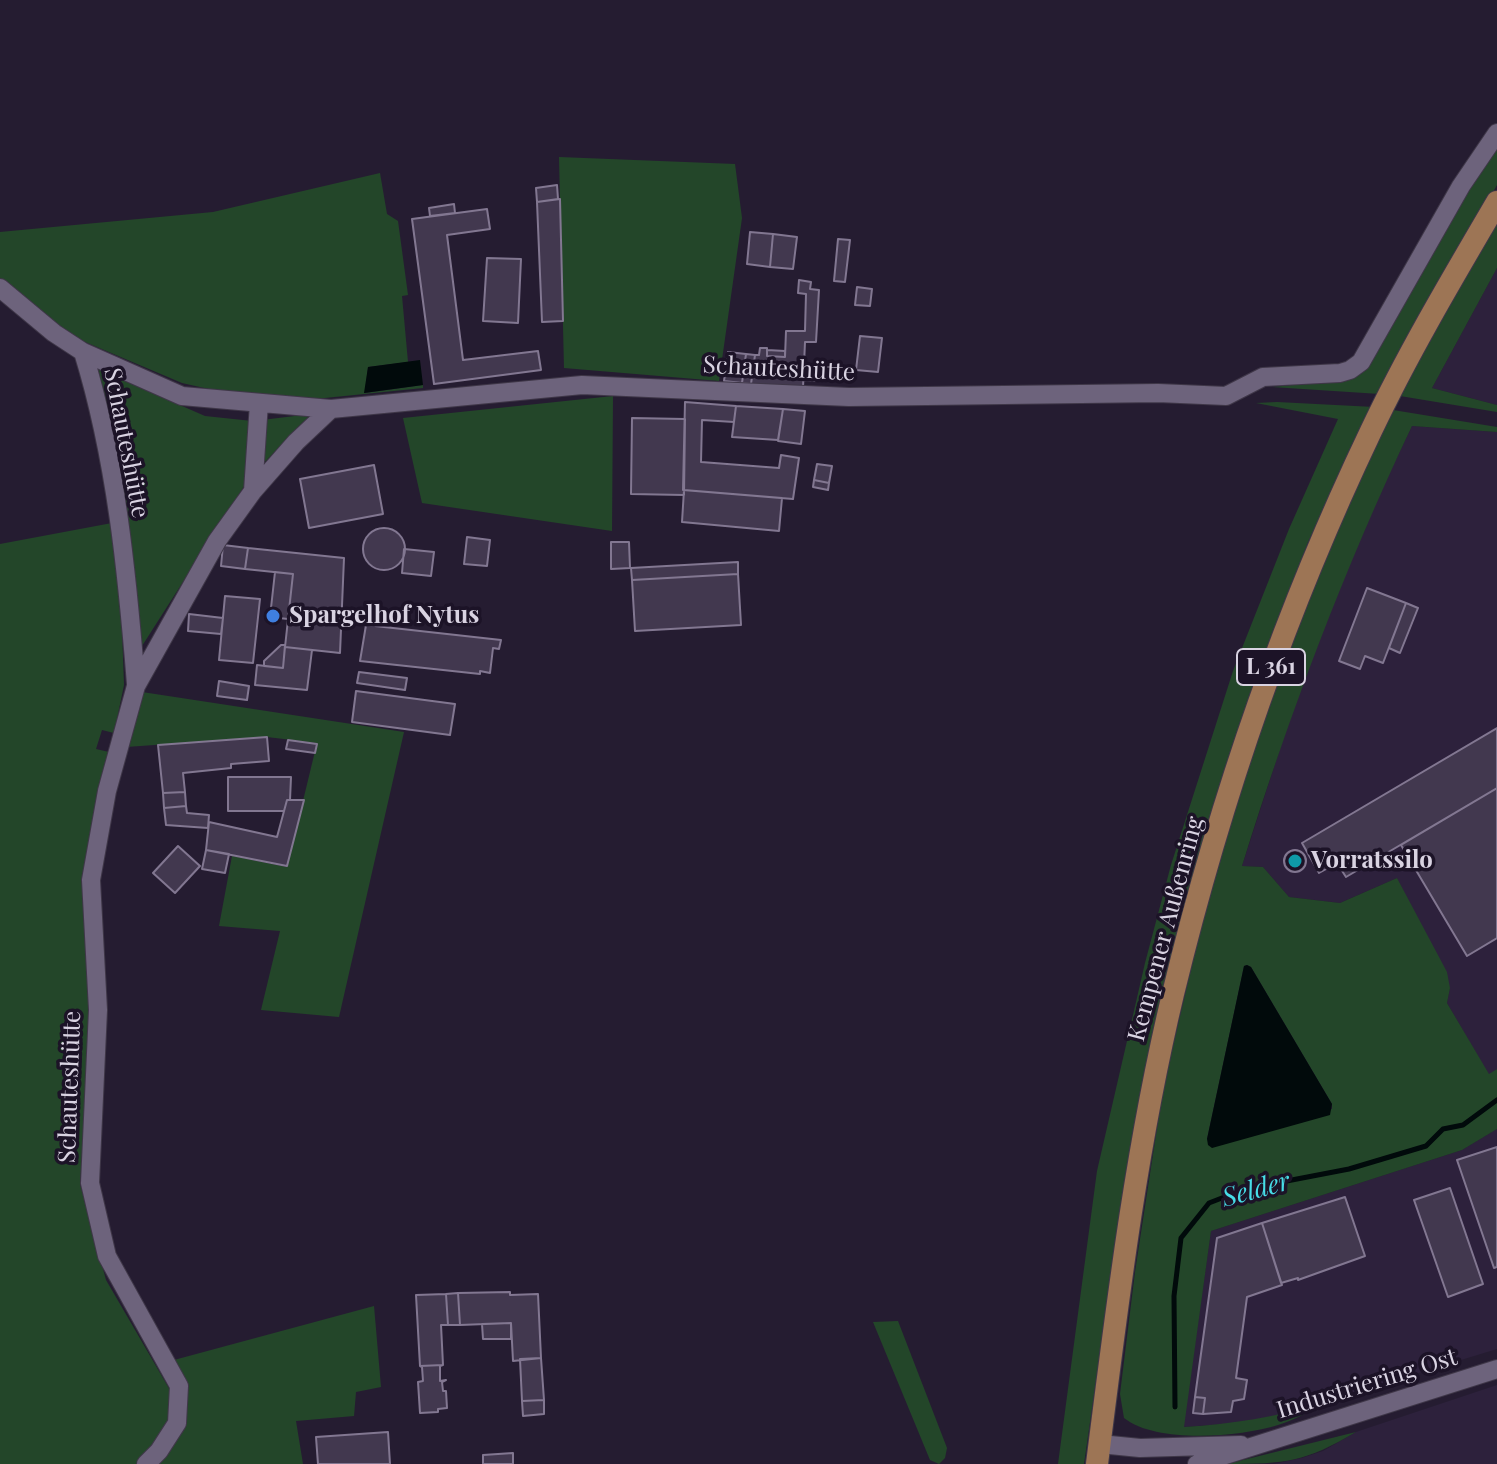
<!DOCTYPE html>
<meta charset="utf-8">
<style>
body{margin:0}
canvas{display:block;background:#251c31}
</style>
<canvas width="1497" height="1464"></canvas>
<script>
const context = document.querySelector('canvas').getContext('2d');
context.lineJoin = 'round';
function paint(path, color) {
  context.fillStyle = color;
  context.fill(path, 'evenodd');
}
function strokePath(path, color, width, dash) {
  context.strokeStyle = color;
  context.lineWidth = width;
  context.lineCap = dash ? 'butt' : 'round';
  context.setLineDash(dash || []);
  context.stroke(path);
}
function drawText(font, color, halo, rows, align = 'center') {
  context.font = font + ' "Playfair Display",serif';
  context.lineWidth = 7;
  context.setLineDash([]);
  context.textBaseline = 'middle';
  context.strokeStyle = halo;
  context.fillStyle = color;
  for (const [text, x, y, turn = 0] of rows) {
    context.save();
    context.translate(x, y);
    context.rotate((+turn || 0) * Math.PI / 180);
    context.textAlign = isNaN(turn) ? turn : align;
    if (halo) context.strokeText(text, 0, 0);
    context.fillText(text, 0, 0);
    context.restore();
  }
}
const built = new Path2D(`
 M1497,268V405L1432,388Z
 M1412,426L1497,432V1069L1489,1075L1447,1003L1450,988L1397,878L1340,903L1289,897L1263,867L1242,866L1298,693L1330,610L1372,509Z
 M1497,1129V1349L1277,1416L1240,1423L1183,1427L1211,1231L1462,1150Z
 M1497,1385V1464H1274L1302,1458L1323,1451L1356,1432Z`);
const green = new Path2D(`
 M1497,142V185L1380,394L1272,387L1323,382L1383,338Z
 M559,157L735,164L742,218L719,381L564,368Z
 M380,173L387,214L398,221L408,295L402,296L408,362L368,367L365,393L423,385V388L315,399L231,394L182,383L71,336L0,278V232L213,212Z
 M1497,220V268L1432,388L1497,405V412L1400,396Z
 M97,369L205,416L252,421L248,480L142,646Z
 M613,396L612,531L422,503L403,418Z
 M1277,402L1374,407L1308,542L1234,744L1146,1070L1126,1171L1084,1464H1058L1097,1171L1145,963L1171,865L1233,671L1289,529L1338,419L1256,403Z
 M1393,410L1497,427V432L1412,426C1344,569 1289,715 1242,866L1263,867L1289,897L1340,903L1397,878L1447,972L1450,988L1447,1003L1489,1074L1497,1069V1129L1462,1150L1211,1231L1184,1427C1232,1424 1276,1417 1323,1403C1309,1412 1294,1420 1278,1425C1239,1437 1157,1444 1124,1418L1120,1394L1135,1272L1163,1089L1215,866L1292,639L1350,499ZM1247,965L1251,967L1332,1104V1109L1207,1139L1244,966Z
 M311,414L259,468L262,420Z
 M112,523L121,602L124,685L114,733L102,730L96,749L109,752L95,814L91,1026L80,1184L106,1280L174,1397C171,1424 157,1445 138,1464H0V544Z
 M142,692L404,732L339,1017L261,1010L280,931L219,926L232,856L287,867L317,743L267,737L126,747Z
 M374,1306L381,1387L356,1392L354,1416L296,1421L303,1464H155L182,1427L174,1360Z
 M898,1321L947,1448L945,1458L939,1464L930,1460L873,1322Z
 M1356,1432C1305,1462 1286,1464 1227,1464Z`);
const water = new Path2D(`
 M420,360L423,385L364,393L368,367Z
 M1247,965L1251,967L1332,1104L1330,1115L1212,1148L1208,1145L1207,1139L1244,966Z`);
const stream = new Path2D(`
 M1175,1407L1174,1296L1181,1238L1209,1203L1245,1189L1349,1169L1426,1146L1443,1129L1463,1125L1497,1100`);
const building = new Path2D(`
 M557,185L558,199L537,202L536,188Z
 M560,199L563,321L542,322L537,202Z
 M454,204L455,213L430,216L429,208Z
 M487,209L490,229L447,235L463,360L538,351L541,370L434,384L412,219Z
 M750,232L773,234L770,267L747,264Z
 M773,234L797,237L793,269L770,267Z
 M838,239L850,240L845,282L834,281Z
 M487,258L521,259L518,323L483,321Z
 M799,280L811,282L810,289L819,290L816,342H805L803,388L751,384L755,355H759L760,348H767V356L785,357L786,331H805L806,294L798,293Z
 M857,287L872,289L870,306L855,305Z
 M860,336L882,338L878,372L856,370Z
 M767,350L785,351V357L767,356Z
 M728,352L746,354L742,383L724,381Z
 M746,354L755,355L751,384L742,383Z
 M804,365L820,366L819,381L803,380Z
 M685,402L736,406L734,422L702,420L701,462L779,468L781,455L799,458L793,499L683,490Z
 M736,406L783,409L778,440L732,437Z
 M783,409L805,411L801,444L778,441Z
 M632,418L685,419L684,495L631,494Z
 M817,464L832,466L829,483L814,480Z
 M374,465L383,514L309,528L300,479Z
 M814,480L829,483L828,490L813,487Z
 M684,490L782,498L779,531L682,522Z
 M363 549a21 21 0 1 1 42 0a21 21 0 1 1-42 0Z
 M467,537L490,540L487,566L464,564Z
 M611,542H629L630,568L611,569Z
 M223,545L248,548L245,569L221,566Z
 M248,548L344,558L340,653L285,647L293,574L245,569Z
 M404,549L434,552L431,576L402,573Z
 M738,562V574L632,580L631,568Z
 M275,572L293,574L288,619L270,617Z
 M738,574L741,625L635,631L632,580Z
 M1367,588L1406,603L1383,663L1365,656L1360,669L1339,661Z
 M225,596L260,599L253,663L219,660Z
 M1406,603L1418,608L1400,653L1389,648Z
 M189,614L223,618L221,634L188,631Z
 M366,625L501,640L499,649L493,648L490,673L480,671V674L360,661Z
 M281,645H285L283,668L264,666V661Z
 M285,647L312,650L307,690L255,685L257,665L283,668Z
 M359,672L407,678L405,690L357,683Z
 M219,681L249,686L247,700L217,696Z
 M356,691L455,704L450,735L352,722Z
 M1497,728V788L1346,877L1337,863L1319,873L1302,843Z
 M267,737L269,761L231,764V768L183,773L185,792L163,793L158,745Z
 M288,740L317,744L315,753L286,749Z
 M228,777H291L290,800H287L284,811H228Z
 M1497,788V938L1467,956L1401,845Z
 M185,792L186,806L164,808L163,793Z
 M287,800H304L287,866L206,850L209,822L277,837Z
 M186,806L187,813L209,815L208,828L166,825L164,808Z
 M178,846L200,866L175,893L153,873Z
 M1284 861a11 11 0 1 1 22 0a11 11 0 1 1-22 0Z
 M206,850L229,854L225,873L202,869Z
 M1497,1147V1267L1494,1268L1457,1160Z
 M1450,1188L1483,1284L1448,1297L1414,1200Z
 M1345,1197L1365,1256L1298,1280V1278L1281,1283L1262,1223Z
 M1262,1223L1282,1285L1247,1297L1236,1378L1247,1380L1244,1399L1233,1401L1231,1412L1203,1414L1205,1398L1195,1397L1217,1238Z
 M510,1292V1295L538,1294L541,1358L513,1361L511,1323L460,1325L458,1293Z
 M458,1293L460,1325H448L446,1294Z
 M446,1294L448,1325H441L443,1365L420,1366L416,1295Z
 M511,1323V1339H483L482,1324Z
 M541,1358L544,1400L522,1401L520,1359Z
 M443,1365L440,1366V1381L446,1380L442,1382L443,1391H446L447,1408L438,1409V1412L420,1413L418,1382L423,1381L422,1367L420,1366Z
 M1195,1397L1205,1398L1203,1414L1193,1413Z
 M544,1400V1414L523,1416L522,1401Z
 M388,1432L390,1464H318L316,1437Z
 M513,1453V1464H483V1455Z`);
const minor = new Path2D(`
 M0,288L54,333L83,352L182,396L331,409L582,385L849,397L1158,393L1226,396L1263,377L1340,373L1350,370L1361,362L1461,186L1497,133
 M83,352C116,459 127,573 136,684
 M253,491L259,403
 M1100,1444L1140,1448L1241,1445
 M146,1464L159,1451L177,1423L179,1386L107,1256L90,1183L98,1010L91,880L107,791L136,686L217,541L253,491L296,442L331,409
 M1197,1464L1497,1369`);
const major = new Path2D(`
 M1097,1464C1117,1306 1136,1148 1173,994C1220,800 1285,611 1371,431C1408,353 1453,277 1497,202`);
const markers = [
 [273,616,8,"#3f7fe0"],
 [1295,861,8,"#0f9aa8"]
];
const shields = [
 [1271,667,68]
];
const shieldNames = [
 ["L 361",1271,667]
];
const streetNames = [
 ["Schauteshütte",779,369,3],
 ["Schauteshütte",126,443,79],
 ["Kempener Außenring",1166,929,-75],
 ["Schauteshütte",70,1087,-88],
 ["Industriering Ost",1367,1384,-17]
];
const poiNames = [
 ["Spargelhof Nytus",289,616],
 ["Vorratssilo",1311,861]
];
const waterNames = [
 ["Selder",1256,1190,-15]
];
paint(built, '#2d213c');
paint(green, '#234629');
paint(water, '#010a0b');
strokePath(stream, '#010a0b', 5);
paint(building, '#42384f');
strokePath(building, '#827791', 2);
strokePath(minor, '#3f3748', 20);
strokePath(major, '#3f3748', 24);
strokePath(minor, '#6d637c', 18);
strokePath(major, '#9d7555', 22);
for (const [x, y, r, color] of markers) {
  const dot = new Path2D();
  dot.arc(x, y, r, 0, 2 * Math.PI);
  context.fillStyle = color;
  context.fill(dot);
  strokePath(dot, '#1c1327', 3);
}
for (const [x, y, w] of shields) {
  const box = new Path2D();
  box.roundRect(x - w / 2, y - 18, w, 36, 6);
  context.fillStyle = '#1c1327';
  context.fill(box);
  strokePath(box, '#d9d3e2', 2);
}
drawText('bold 22px', '#d9d3e2', null, shieldNames);
drawText('24px', '#d9d3e2', '#1c1327', streetNames);
drawText('bold 24px', '#d9d3e2', '#1c1327', poiNames, 'left');
drawText('italic 26px', '#47dde7', '#1c1327', waterNames);
</script>
